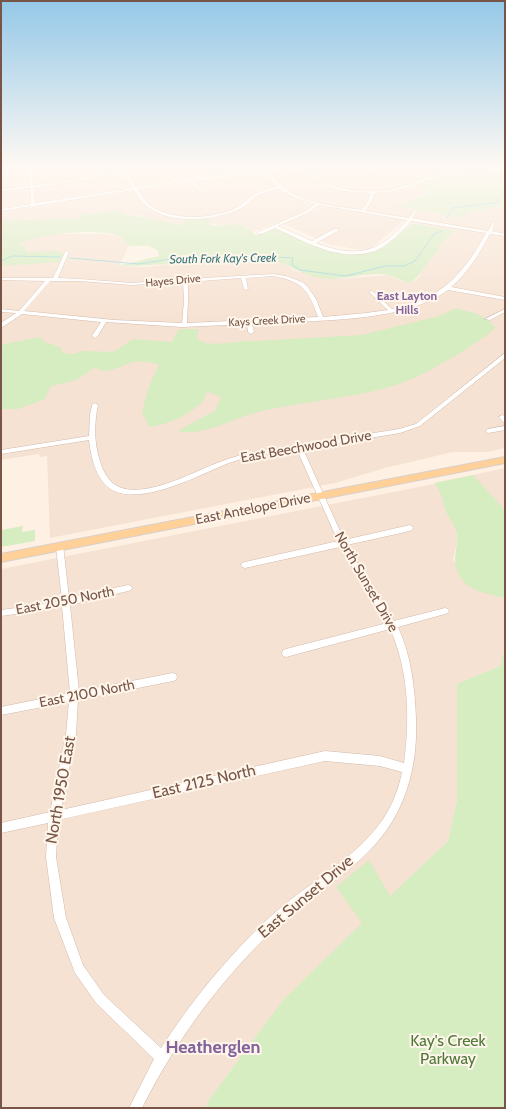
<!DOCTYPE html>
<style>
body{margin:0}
#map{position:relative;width:506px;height:1109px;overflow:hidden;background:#fef1e4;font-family:Cabin,sans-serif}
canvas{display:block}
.frame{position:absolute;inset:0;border:2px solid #785547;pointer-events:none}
</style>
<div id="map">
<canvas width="506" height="1109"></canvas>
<div class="frame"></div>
</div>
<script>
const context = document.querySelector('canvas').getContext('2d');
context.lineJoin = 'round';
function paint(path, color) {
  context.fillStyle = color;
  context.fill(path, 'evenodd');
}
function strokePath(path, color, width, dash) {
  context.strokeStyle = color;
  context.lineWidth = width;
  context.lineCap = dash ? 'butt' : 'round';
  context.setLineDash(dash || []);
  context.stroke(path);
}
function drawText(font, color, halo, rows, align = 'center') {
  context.font = font + ' Cabin,sans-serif';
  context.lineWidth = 4;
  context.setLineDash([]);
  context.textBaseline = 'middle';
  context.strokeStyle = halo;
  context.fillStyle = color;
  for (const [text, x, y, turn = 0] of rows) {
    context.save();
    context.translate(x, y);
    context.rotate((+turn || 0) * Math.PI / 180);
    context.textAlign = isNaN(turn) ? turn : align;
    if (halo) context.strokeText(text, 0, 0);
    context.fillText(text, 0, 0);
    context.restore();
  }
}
const residential = new Path2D(`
 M1,166H260L263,170L198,176L1,208Z
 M341,166H482L489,172H457L414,186L427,192L396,206L443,215L469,213L501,206L505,212V448L488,452H453L385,468L335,483L50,538L47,456L40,457L39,454L1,460V266L12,264L13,248L29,238L45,234H105L122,237L129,246L119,266L145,267L191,261L265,259L282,262L295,271L339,279L388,275L409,284L418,278L431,257L439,251L440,244L456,231L404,221L371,248L362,250L331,245L279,222L252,232L239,223L223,226L187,218L184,225L156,222L141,215L123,214L80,215V218L42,222L43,219L1,221V212L215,178Z
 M505,468V522L473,475Z
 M434,484L442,492L448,516L456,529L457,542L453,560L481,591L505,598V646L500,666L457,684V800L448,841L283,1000L208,1101L206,1108H1V569Z`);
const green = new Path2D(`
 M492,171H505V212L501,206L469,213L462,218L395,206L424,195L427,192L413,186L440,175Z
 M122,210L123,214C144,216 163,222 183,225L187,218H208L210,225L223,226L239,223L256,235L278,228C303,239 348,262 375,251C389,246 401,232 412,223L456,231L440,244L439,251C426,260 423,275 409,284C403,281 395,277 388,275C366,271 342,282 320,278C300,275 286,261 267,260C217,256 168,267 118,266L159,256L158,251L149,246H129C127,244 124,239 121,237C103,227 37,233 20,244L25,247L27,252L59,251L64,254L59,262L1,266V221L80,218V215Z
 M456,308C470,313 486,313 495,328C483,339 469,347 455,356C439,365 421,376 404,382C355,400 301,400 251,414C228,421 201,437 177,431L215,411L221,397L209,392L205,394V399C193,413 168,425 149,427L142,412L149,386L159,365C151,362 139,360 130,363C120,366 106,376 95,367L77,380L51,386L45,399L18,409H1V345L39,337L45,342L62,348V353L75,354L81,351L113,352L133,339L172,342L179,329H199L197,338C207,350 240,339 255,341L362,335L439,316Z
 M473,475L505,510V598C493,595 474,592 465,583C447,563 460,551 456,531C455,526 451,522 449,518C442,505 444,495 434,483Z
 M23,526L22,532L35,530V541L1,547V530Z
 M505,646V1108H206L208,1101L283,1000L362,923L336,887L369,860L390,896L448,841L457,800V684L500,666Z`);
const stream = new Path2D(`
 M447,218L452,208L496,203L499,202L498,196L505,193
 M70,258L139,264L171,259L260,256L293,258L292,265L300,270L346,276L385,266H404L415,261L434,234L442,231
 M1,261L12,256L60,257`);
const minor = new Path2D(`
 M28,166H32L33,185L55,183L120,170L115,166C125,167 131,179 136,187L202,177L265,171L262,166H266L268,170L309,166H325L311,168C314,172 317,177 321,180C340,192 376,194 397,188C419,182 441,170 464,169V171C455,172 446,174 438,177C416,184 397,193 374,193L372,201L365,211L409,218L415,210L417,211L412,218L488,231L493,222H495L492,231L505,234V236L490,234C480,253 468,273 451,287L505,297V300L448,290C403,324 307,320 252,324L254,332L251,334L248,332L247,324L182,327L106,322L97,337L95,338L92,336L101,322L22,314L1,328V323L16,313L1,312V309L19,311L45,281L1,280V278H53L65,252L67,251L69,252L58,278L80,279L132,283L183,279L185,278L187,279L273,274L286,276L302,282L307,286L316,299L323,317L366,313L388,310L370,293V291H372L392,309C442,298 462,276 486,233L411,221C403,230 387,247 375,251C341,263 305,242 275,228L262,234H258V232L306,211L315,204L291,196L279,189C271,190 264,192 257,196C251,201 245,207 238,210C214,221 171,224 149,208C142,203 138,196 134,190L35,206L33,207L31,206L1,211V209L31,204L30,188L1,191V189L30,186ZM308,169C323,191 345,192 370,193L368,201L362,210C329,205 289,203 270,172ZM122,172L133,188L35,203L34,188L55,185ZM266,173L277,187C269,188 261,190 255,194C248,198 243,204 236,208C214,219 174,221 153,207C146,203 142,196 138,189L189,181L201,193L203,192L193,181ZM319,205L407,220C379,254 356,258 316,243L338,231V229H334L312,241L278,226L308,213ZM273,276C303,282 308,289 318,317L187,323L188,301V282L241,278L244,289L246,290L248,289L246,278ZM50,281H80L132,285L183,282L184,301L182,323L114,320L24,311Z
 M364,166H368L372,173H370Z
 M505,309V312L490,320L485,319Z
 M505,353V358L420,426L400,433L303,449L344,540L410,525L414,528L410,531L347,545L367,580L394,621L445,608L448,609L449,611L448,613L445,614L398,627C411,655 415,688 416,719C418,767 405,815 370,850C350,871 325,887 302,905C286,917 272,931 258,945C211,993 172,1048 142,1108H129L154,1059L96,1003L75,973L54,918L46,857L48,823L1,833V823L50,812L66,734L69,702L1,715V707L70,693L62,606L45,610L1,616V610L45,604L62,600L56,547L57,545H63L69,598L128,585L131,586L132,588L131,590L128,591L70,605L79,691L173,673L176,674L177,677L176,680L173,681L78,700L76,734L61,810L325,751L380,756L404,763C410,720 409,670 390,629L286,657L283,656L282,653L283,650L286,649L387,623L362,584L340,547L245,568L242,567L241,565L242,563L245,562L338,541L297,450C274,454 251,455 229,463C201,474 138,509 109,488C95,477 91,456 89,440L1,454V450L89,436L90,415L92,405L95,403L98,405C94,424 94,443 100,461C103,471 108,481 117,486C142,499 188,475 212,465C224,460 236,456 249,453L399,429L416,424ZM325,761L380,766L402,772C400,782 397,792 393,801C370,853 310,880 270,917C228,956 192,1000 161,1048L104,995L83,965L66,918L56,857L58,820Z
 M502,415L505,416V423L503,422L499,417Z
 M505,426V430L488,433L485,431L488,429Z`);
const major = new Path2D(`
 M505,457V463L1,562V554Z`);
const farStreetnames = [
 ["Hayes Drive",173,281,-5],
 ["Kays Creek Drive",267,321,-3]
];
const farWaternames = [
 ["South Fork Kay's Creek",223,259,-1]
];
const farNeighbourhoodnames = [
 ["East Layton",407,296],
 ["Hills",407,310]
];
const streetNames = [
 ["East Beechwood Drive",306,447,-10],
 ["East Antelope Drive",253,509,-11],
 ["North Sunset Drive",366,582,60],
 ["East 2050 North",65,601,-11],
 ["East 2100 North",87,694,-11]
];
const nearStreetnames = [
 ["East 2125 North",204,782,-13],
 ["North 1950 East",61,790,-80],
 ["East Sunset Drive",306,897,-40]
];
const nearParknames = [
 ["Kay's Creek",448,1041],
 ["Parkway",448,1059]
];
const nearNeighbourhoodnames = [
 ["Heatherglen",213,1048]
];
paint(residential, '#f6e2d2');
paint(green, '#d6ecc1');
strokePath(stream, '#9cd6db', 1);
strokePath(minor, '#d2baac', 1);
strokePath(major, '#d9cfcb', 2);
paint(minor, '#fff');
paint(major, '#ffd199');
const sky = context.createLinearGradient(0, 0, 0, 322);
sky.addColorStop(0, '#94c8e8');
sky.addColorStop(0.52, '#fff9f3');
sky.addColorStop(1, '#fff9f300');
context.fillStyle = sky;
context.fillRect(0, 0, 506, 322);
drawText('11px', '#785547', '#fff6eb', farStreetnames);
drawText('italic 12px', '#3a787e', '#fff6eb', farWaternames);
drawText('bold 12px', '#84639c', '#fff6eb', farNeighbourhoodnames);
drawText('14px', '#785547', '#fff6eb', streetNames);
drawText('16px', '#785547', '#fff6eb', nearStreetnames);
drawText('16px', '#52793c', '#fff6eb', nearParknames);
drawText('bold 18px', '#84639c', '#fff6eb', nearNeighbourhoodnames);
</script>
